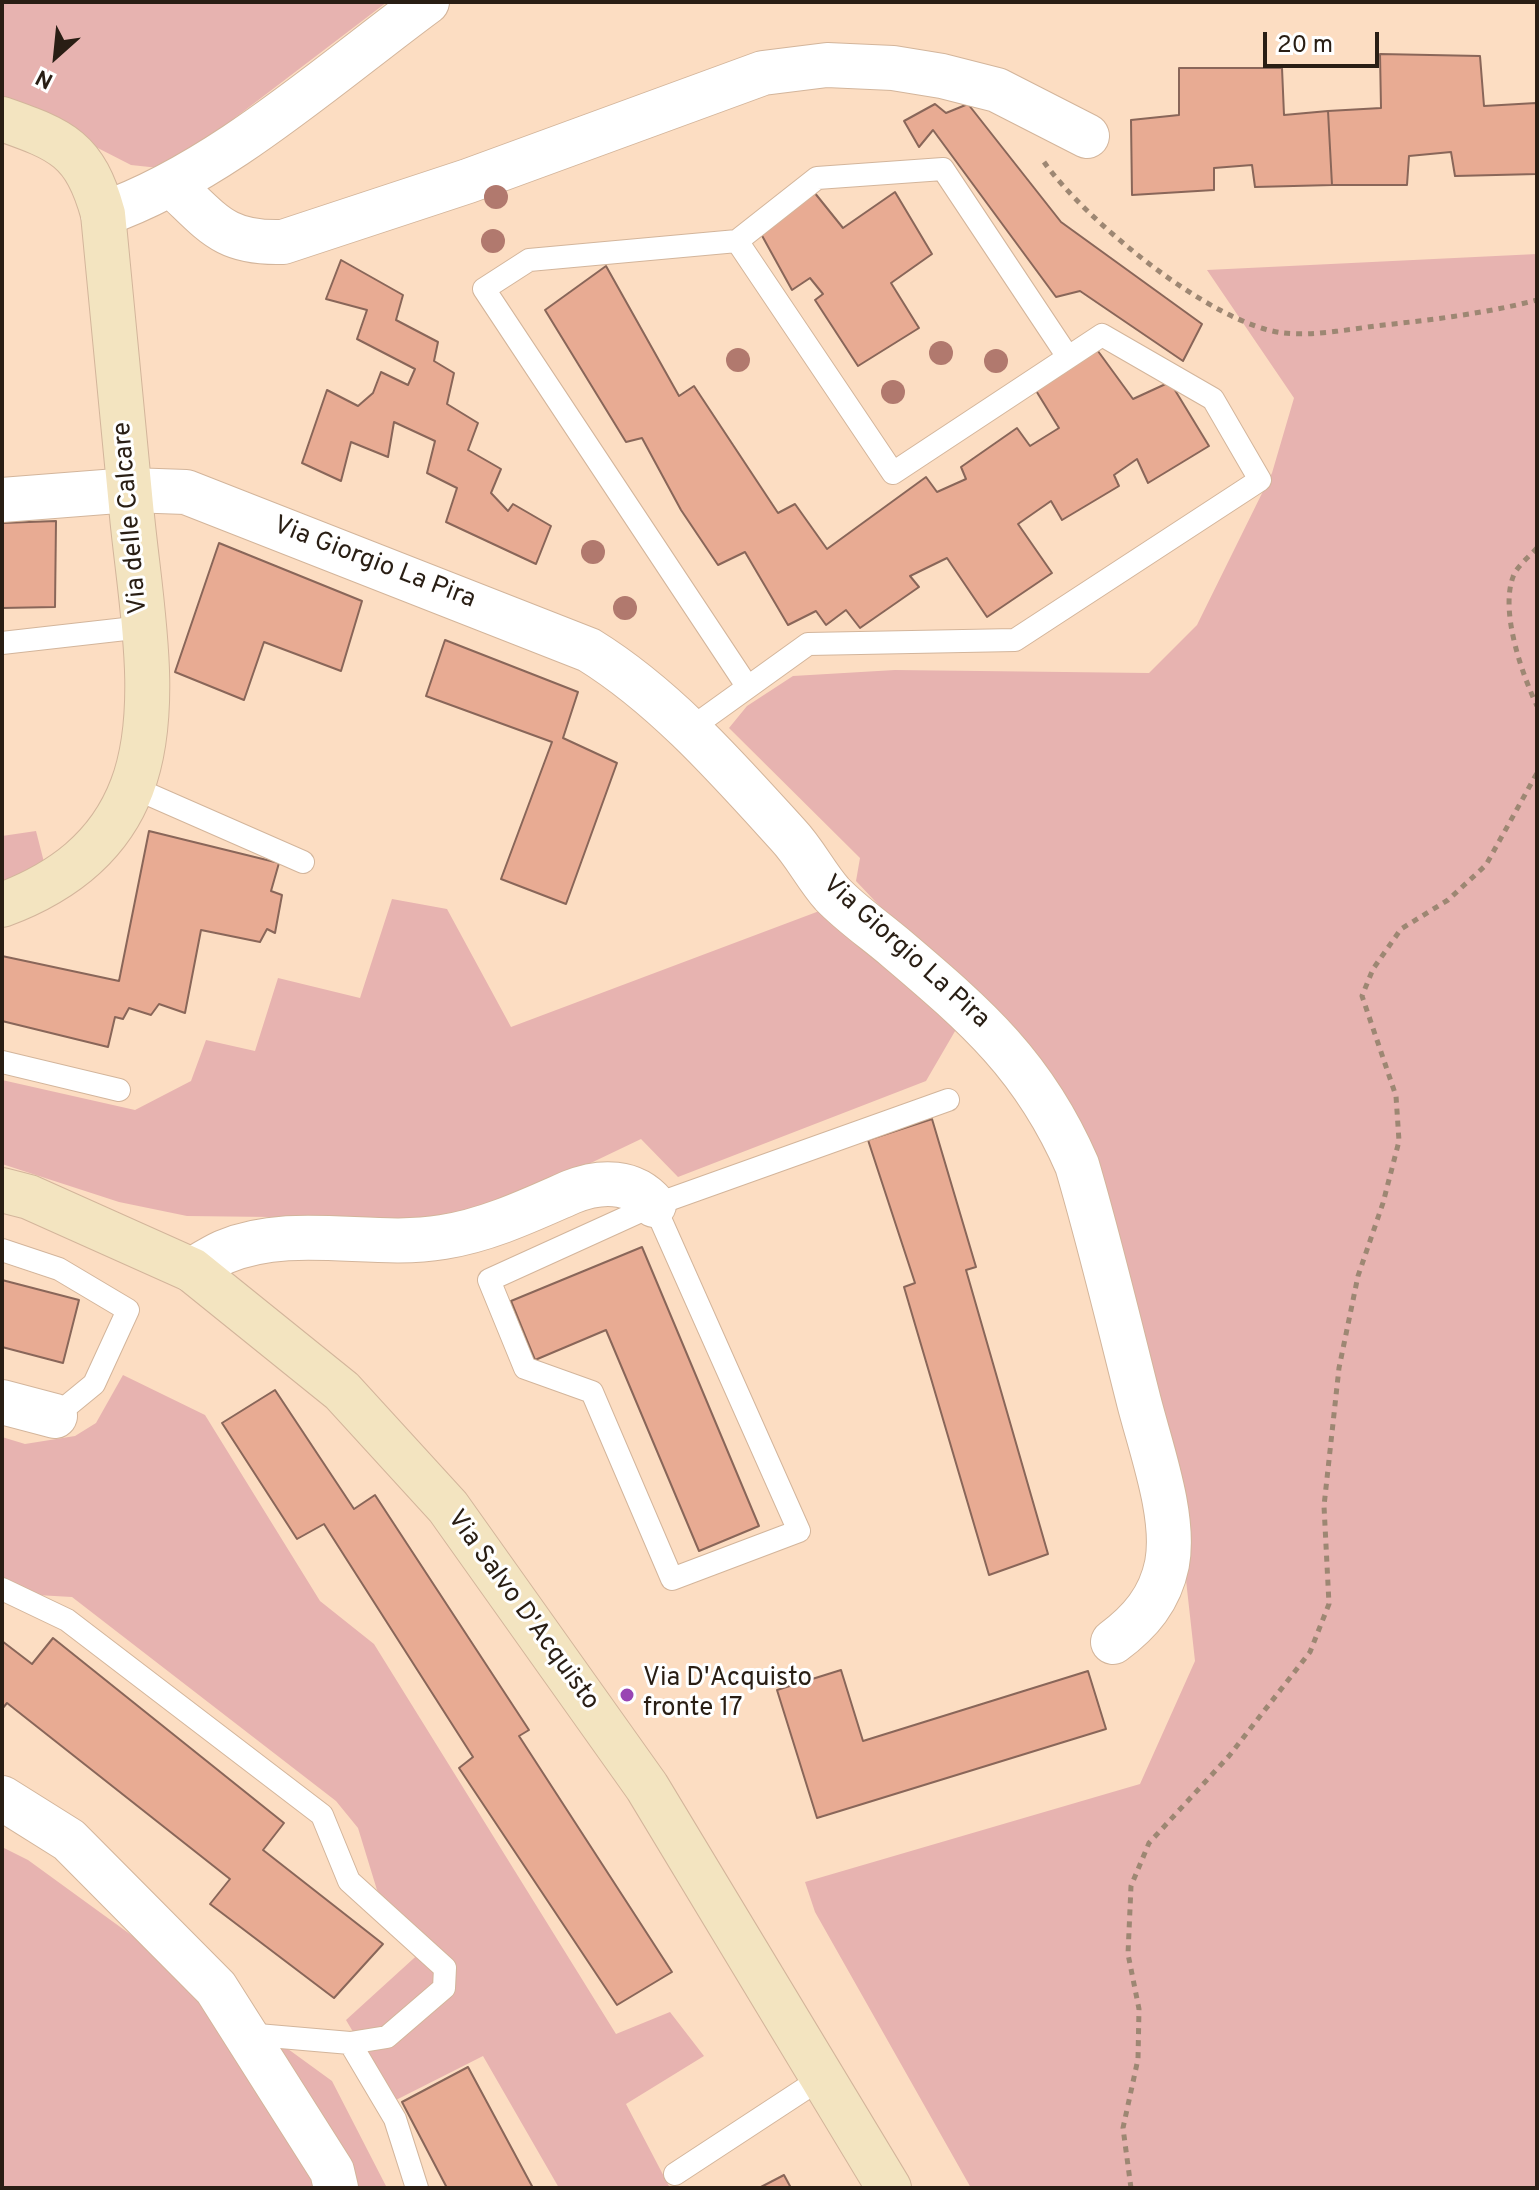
<!DOCTYPE html>
<style>
body{margin:0}
#map{position:relative;width:1539px;height:2190px;overflow:hidden;background:#fcddc2;font-family:Overpass,sans-serif}
canvas{display:block}
.frame{position:absolute;inset:0;border:4px solid #291e14;pointer-events:none}
.north{position:absolute;left:16px;top:16px;width:80px;height:80px;-webkit-text-stroke:6px #fff;paint-order:stroke;rotate:207deg;font-size:22px;font-weight:700;line-height:32px;text-align:center;color:#291e14}
.north::after{content:'';display:block;margin:auto;width:28px;height:36px;background:#291e14;clip-path:polygon(50% 0,100% 100%,50% 72%,0 100%)}
.scale{position:absolute;left:1263px;top:32px;width:116px;height:36px;box-sizing:border-box;border:4px solid #291e14;border-top:0;padding-left:10px;font-size:24px;line-height:28px;white-space:nowrap;color:#291e14;-webkit-text-stroke:6px #fff;paint-order:stroke}
</style>
<div id="map">
<canvas width="1539" height="2190"></canvas>
<div class="frame"></div>
<div class="north">N</div>
<div class="scale">20 m</div>
</div>
<script>
const context = document.querySelector('canvas').getContext('2d');
context.lineJoin = 'round';
function paint(path, color) {
  context.fillStyle = color;
  context.fill(path, 'evenodd');
}
function strokePath(path, color, width, dash) {
  context.strokeStyle = color;
  context.lineWidth = width;
  context.lineCap = dash ? 'butt' : 'round';
  context.setLineDash(dash || []);
  context.stroke(path);
}
function drawText(font, color, halo, rows, align = 'center') {
  context.font = font + ' Overpass,sans-serif';
  context.lineWidth = 6;
  context.setLineDash([]);
  context.textBaseline = 'middle';
  context.strokeStyle = halo;
  context.fillStyle = color;
  for (const [text, x, y, turn = 0] of rows) {
    context.save();
    context.translate(x, y);
    context.rotate((+turn || 0) * Math.PI / 180);
    context.textAlign = isNaN(turn) ? turn : align;
    if (halo) context.strokeText(text, 0, 0);
    context.fillText(text, 0, 0);
    context.restore();
  }
}
const green = new Path2D(`
 M2,2H387L202,143L159,168L131,165L2,99Z
 M1537,254V2188H971L815,1912L805,1882L1140,1784L1195,1661L1183,1553L1100,1199L889,916L856,881L860,858L729,728L747,706L793,676L895,670L1149,673L1197,625L1272,473L1294,398L1207,270Z
 M36,831L45,866L2,886V836Z
 M392,899L447,909L511,1027L822,910L958,1026L926,1081L678,1177L641,1139L549,1183L438,1219L187,1216L119,1202L2,1164V1080L135,1110L191,1081L206,1040L255,1051L278,978L360,998Z
 M123,1375L205,1415L320,1601L374,1644L616,2034L670,2012L704,2056L626,2104L670,2188H559L483,2056L394,2101L346,2020L424,1949L377,1890L358,1828L336,1801L72,1597L37,1595L2,1577V1437L25,1444L75,1436L96,1423Z
 M2,1847L28,1860L332,2081L387,2188H2Z`);
const building = new Path2D(`
 M1380,54L1480,56L1484,106L1536,103L1537,174L1455,176L1451,152L1409,156L1407,185H1332L1328,111L1381,108Z
 M1179,68H1282L1284,115L1328,111L1332,185L1255,187L1252,165L1214,168V190L1132,195L1131,120L1179,115Z
 M935,104L946,113L968,104L1061,222L1202,324L1183,361L1080,291L1056,297L933,130L919,147L904,121Z
 M814,192L843,228L895,192L932,254L891,283L919,328L858,366L815,300L823,294L810,278L792,290L760,232Z
 M341,260L403,295L396,320L438,342L434,361L454,373L447,404L478,423L468,450L501,469L491,493L508,511L513,504L551,526L536,564L446,522L457,488L427,473L435,441L394,422L388,457L351,442L341,481L302,463L327,390L358,406L373,393L381,372L408,385L415,369L357,339L367,310L326,299Z
 M606,266L679,396L694,386L778,513L795,504L827,549L926,477L937,492L966,479L961,467L1017,428L1030,446L1059,428L1035,389L1095,347L1133,399L1170,382L1209,446L1148,483L1137,459L1114,475L1119,486L1062,520L1051,501L1018,524L1052,573L987,617L947,558L910,576L919,587L860,628L846,610L826,625L816,611L788,625L745,552L718,565L681,510L642,438L626,442L545,310Z
 M56,521L55,607L2,608V523Z
 M219,543L362,601L341,671L264,642L244,700L175,672Z
 M445,640L578,692L563,738L617,763L566,904L501,879L552,742L426,696Z
 M149,831L279,863L271,891L282,895L275,933L267,929L260,942L201,930L185,1013L159,1004L151,1015L129,1008L123,1019L115,1017L108,1047L2,1021V956L119,981Z
 M932,1119L976,1267L966,1270L1048,1554L989,1575L904,1287L915,1283L868,1140Z
 M642,1247L759,1526L699,1551L606,1330L535,1360L511,1301Z
 M2,1280L79,1300L63,1363L2,1347Z
 M275,1390L354,1509L375,1495L529,1730L519,1736L672,1972L617,2005L459,1768L473,1757L324,1524L297,1539L222,1423Z
 M53,1638L284,1823L263,1850L383,1944L334,1998L210,1904L230,1879L7,1703L2,1709V1641L32,1664Z
 M841,1670L863,1741L1088,1671L1106,1729L817,1818L777,1690Z
 M468,2067L533,2188H447L402,2102Z
 M784,2175L791,2188H759Z`);
const path = new Path2D(`
 M1044,162C1085,220 1212,325 1284,333C1312,336 1346,330 1375,326C1430,320 1483,314 1537,300
 M1537,548C1529,557 1516,567 1513,577C1500,612 1522,674 1537,706
 M1131,2188L1123,2128L1138,2059L1139,2009L1128,1954L1131,1886L1149,1843L1229,1756L1310,1652L1329,1604L1324,1506L1339,1368L1358,1276L1383,1203L1399,1141L1396,1096L1362,996L1373,969L1401,929L1448,900L1486,865L1537,773`);
const lane = new Path2D(`
 M2,643L143,627
 M747,686L484,289L529,260L737,241L817,178L943,169L1068,357
 M687,731L808,644L1015,640L1260,480L1213,399L1102,335L893,473L737,241
 M132,787L303,862
 M2,1062L119,1090
 M654,1205L799,1531L672,1579L592,1392L525,1368L489,1280L654,1205L948,1100
 M2,1250L59,1269L128,1310L94,1384L55,1416
 M2,1589L67,1620L322,1815L349,1881L445,1968L444,1988L387,2037L350,2043L246,2034
 M350,2043L395,2119L417,2188
 M675,2174L823,2077`);
const street = new Path2D(`
 M172,185C213,223 224,244 283,242L468,181L763,73L827,65L893,68L942,76L997,90L1087,136
 M103,214C218,174 328,75 427,2
 M2,500L130,490L186,492L589,650C665,697 728,769 788,835C805,853 816,876 832,894C851,914 876,931 897,949C977,1017 1034,1066 1077,1165C1100,1243 1119,1323 1139,1402C1151,1449 1176,1517 1167,1564C1160,1599 1140,1622 1113,1642
 M192,1270C202,1264 213,1257 224,1252C293,1223 372,1249 443,1237C488,1230 530,1210 571,1192C601,1180 633,1180 654,1205
 M2,1402L55,1416
 M2,1798L69,1840L216,1988L332,2171L336,2188`);
const secondary = new Path2D(`
 M2,119C62,140 85,149 103,214C113,315 122,416 132,516C140,599 162,708 132,787C109,848 61,883 2,905
 M2,1190L29,1197L192,1270L342,1391L448,1507L647,1787L889,2188`);
const trees = [
 [496,197],
 [493,241],
 [941,353],
 [738,360],
 [996,361],
 [893,392],
 [593,552],
 [625,608]
];
const markers = [
 [627,1695,8,"#9945b3"]
];
const streetNames = [
 ["Via delle Calcare",132,518,-95],
 ["Via Giorgio La Pira",374,564,21],
 ["Via Giorgio La Pira",905,953,42],
 ["Via Salvo D'Acquisto",522,1611,54]
];
const poiNames = [
 ["Via D'Acquisto",643,1680],
 ["fronte 17",643,1710]
];
paint(green, '#e7b3b0');
paint(building, '#e8ab93');
strokePath(building, '#896659', 2);
strokePath(lane, '#d3b59b', 24);
strokePath(street, '#d3b59b', 46);
strokePath(secondary, '#d3b59b', 46);
strokePath(path, '#9d8773', 5, [6, 6]);
strokePath(lane, '#fff', 22);
strokePath(street, '#fff', 44);
strokePath(secondary, '#f3e4c0', 44);
context.fillStyle = '#b1796e';
for (const [x, y] of trees) {
  context.beginPath();
  context.arc(x, y, 12, 0, 2 * Math.PI);
  context.fill();
}
for (const [x, y, r, color] of markers) {
  const dot = new Path2D();
  dot.arc(x, y, r, 0, 2 * Math.PI);
  context.fillStyle = color;
  context.fill(dot);
  strokePath(dot, '#fff', 3);
}
drawText('26px', '#291e14', '#fff', streetNames);
drawText('26px', '#291e14', '#fff', poiNames, 'left');
</script>
